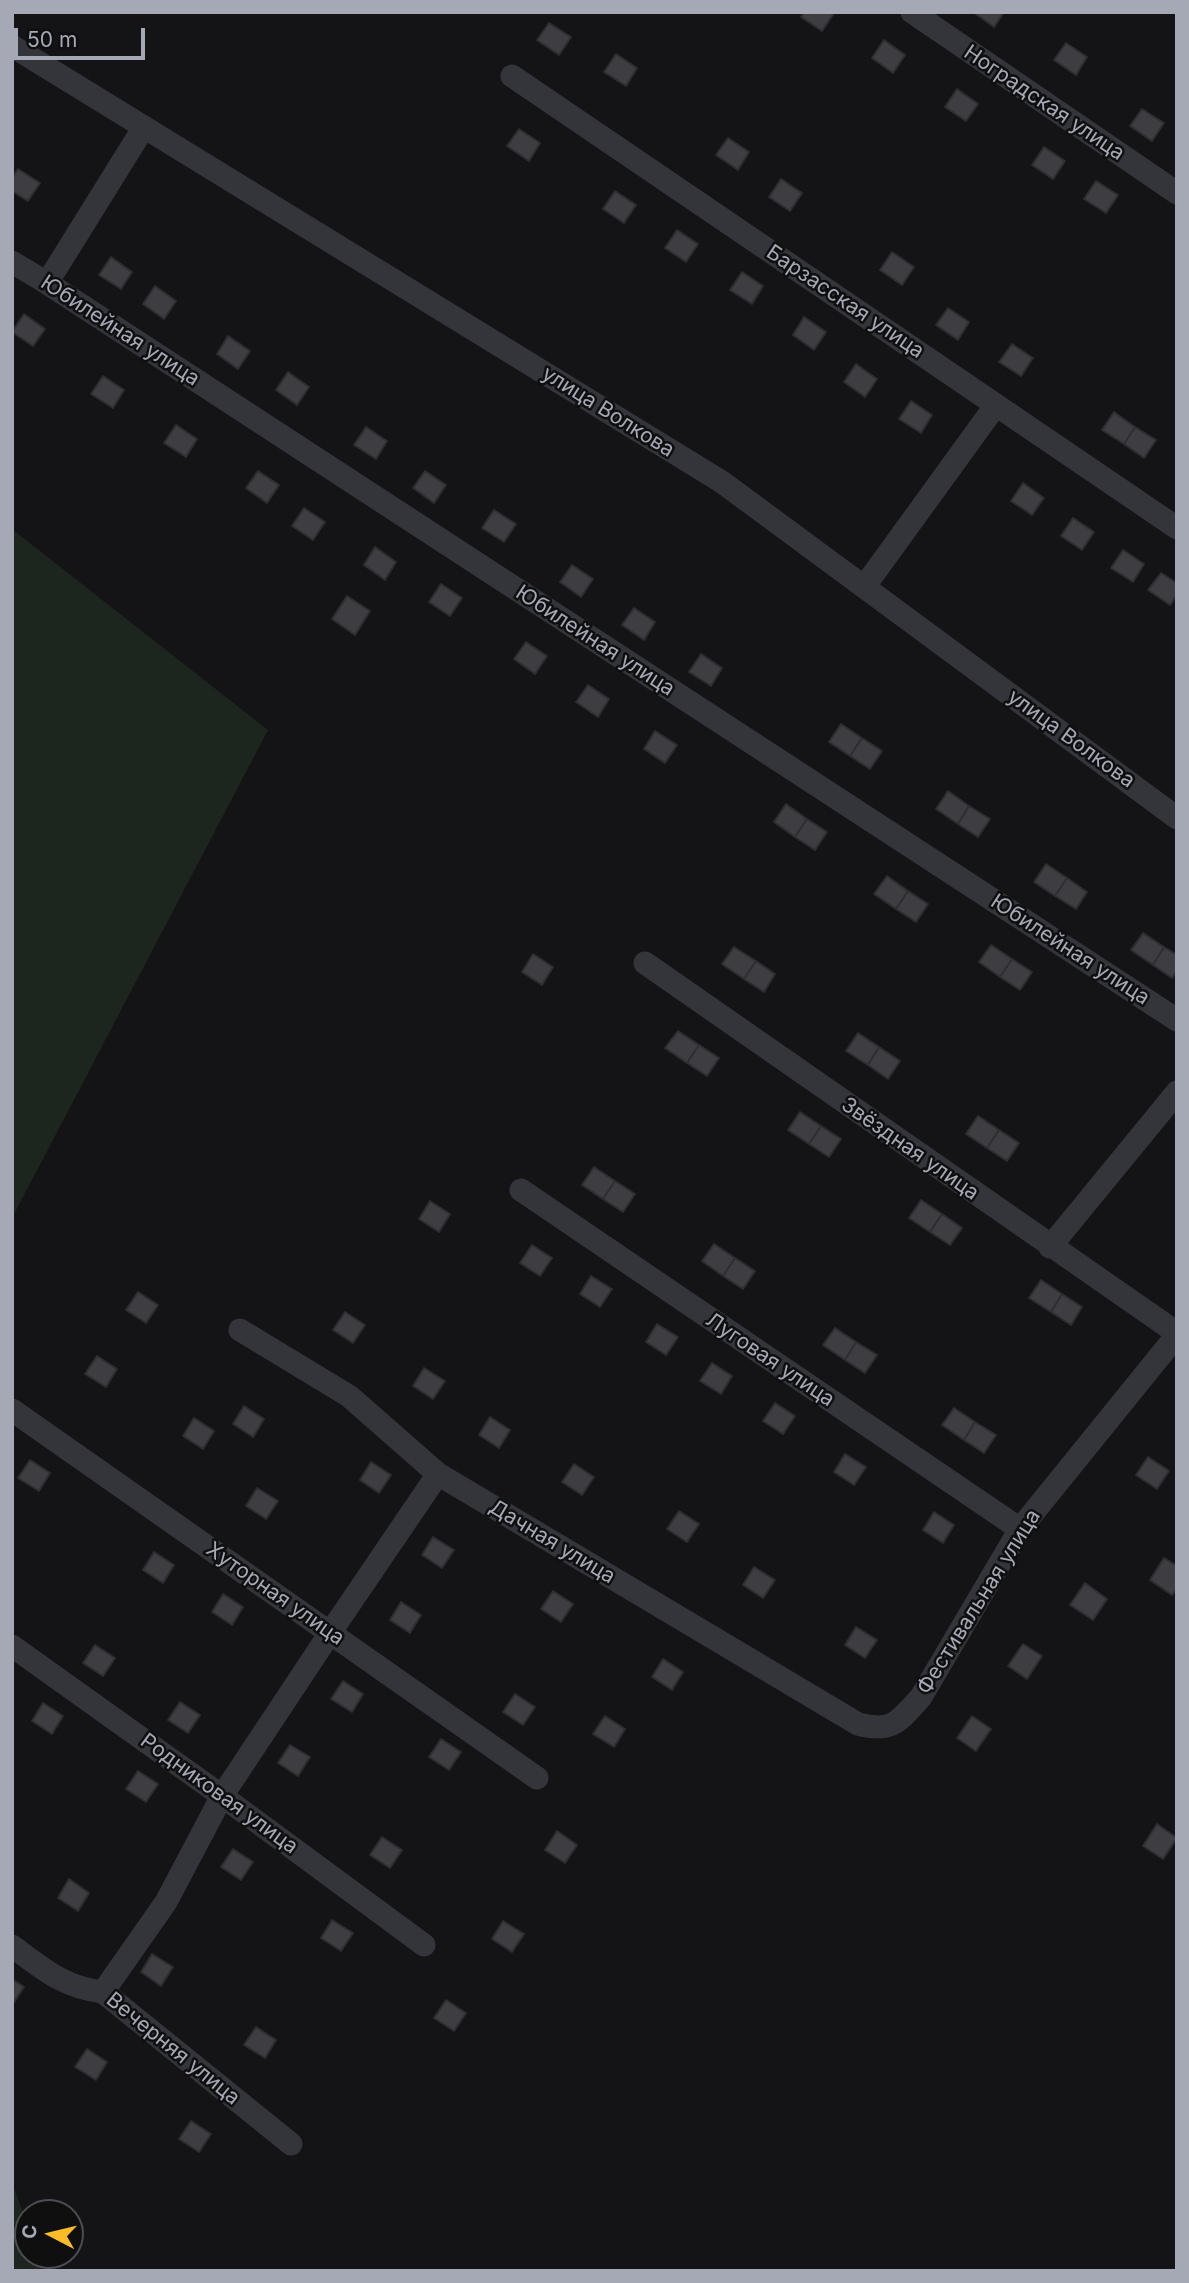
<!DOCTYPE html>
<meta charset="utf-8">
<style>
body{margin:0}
#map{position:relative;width:1189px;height:2283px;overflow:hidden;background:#141315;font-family:Inter,sans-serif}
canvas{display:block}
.frame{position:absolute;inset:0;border:14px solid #a5a9b6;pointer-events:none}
.north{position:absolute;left:14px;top:2199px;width:70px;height:70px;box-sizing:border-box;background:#0f0f10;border:2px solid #4b4d52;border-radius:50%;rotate:277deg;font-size:19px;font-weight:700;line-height:28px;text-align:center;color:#a5a9b6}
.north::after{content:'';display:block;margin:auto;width:24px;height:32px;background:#f9bc27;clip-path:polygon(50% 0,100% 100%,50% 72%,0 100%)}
.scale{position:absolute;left:14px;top:28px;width:131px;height:32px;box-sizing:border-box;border:4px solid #a5a9b6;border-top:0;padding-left:9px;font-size:21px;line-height:24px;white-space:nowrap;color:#a5a9b6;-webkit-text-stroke:5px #0f0f10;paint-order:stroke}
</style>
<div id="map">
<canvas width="1189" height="2283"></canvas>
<div class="frame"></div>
<div class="north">С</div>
<div class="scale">50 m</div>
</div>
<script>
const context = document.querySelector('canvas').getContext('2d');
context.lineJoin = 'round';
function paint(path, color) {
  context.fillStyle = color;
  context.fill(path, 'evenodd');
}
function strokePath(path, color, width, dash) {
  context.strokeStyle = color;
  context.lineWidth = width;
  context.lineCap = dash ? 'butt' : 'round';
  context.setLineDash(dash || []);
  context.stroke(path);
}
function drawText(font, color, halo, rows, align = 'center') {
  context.font = font + ' Inter,sans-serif';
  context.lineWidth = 5;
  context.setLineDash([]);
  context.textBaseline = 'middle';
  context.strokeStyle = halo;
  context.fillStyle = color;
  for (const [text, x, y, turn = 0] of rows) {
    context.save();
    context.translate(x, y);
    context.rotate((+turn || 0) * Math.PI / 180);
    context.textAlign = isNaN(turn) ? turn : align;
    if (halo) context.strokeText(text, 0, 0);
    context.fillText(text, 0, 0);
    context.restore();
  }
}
const green = new Path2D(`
 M12,529L268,730L12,1218Z
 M12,2183L28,2226V2255H39L45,2271H12Z`);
const building = new Path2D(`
 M804,12H833L834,13L822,31L801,17Z
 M973,12H1004L994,27Z
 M549,23L571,37L559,55L537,40Z
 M884,40L905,55L893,73L872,58Z
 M1066,43L1087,57L1076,75L1054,60Z
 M616,54L637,68L626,86L604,72Z
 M957,89L978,104L966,121L945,107Z
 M1142,109L1164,123L1152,141L1130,126Z
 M519,129L540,143L529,161L507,146Z
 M728,138L749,152L738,170L716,155Z
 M1044,147L1065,161L1053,179L1032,165Z
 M18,169L40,183L28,201L12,191V178Z
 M781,179L802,193L790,211L769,197Z
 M1096,181L1118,195L1106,213L1084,199Z
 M615,191L636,205L624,223L603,209Z
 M677,230L698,244L686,262L665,248Z
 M892,252L914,267L902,285L880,270Z
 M111,257L132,272L121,289L99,275Z
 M742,272L763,286L752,304L730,290Z
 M155,286L176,301L164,319L143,304Z
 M948,308L969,322L958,340L936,325Z
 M24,314L45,329L33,346L12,332Z
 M804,317L826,332L814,350L793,335Z
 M228,336L250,351L238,369L217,354Z
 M1012,344L1033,358L1021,376L999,362Z
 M856,364L877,379L865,397L844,382Z
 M288,372L309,387L297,405L276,390Z
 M103,376L124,390L113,408L91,394Z
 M911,401L932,415L921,433L899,419Z
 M1114,412L1135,427L1124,444L1102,430Z
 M176,425L197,439L186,457L164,443Z
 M366,427L387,441L376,459L354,445Z
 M1135,427L1156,440L1144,458L1124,444Z
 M258,471L279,485L267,503L246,488Z
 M425,471L446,485L434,503L413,488Z
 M1023,483L1044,498L1032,515L1011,501Z
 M304,508L325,522L313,540L292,526Z
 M494,510L516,524L504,542L482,528Z
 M1073,518L1094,532L1082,550L1061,536Z
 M375,547L396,562L385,580L364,565Z
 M1123,550L1144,564L1133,582L1111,568Z
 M572,565L593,579L581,597L560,582Z
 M1161,573L1177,583V594L1170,605L1148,590Z
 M441,584L462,598L450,616L429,602Z
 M347,596L370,611L355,635L332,619Z
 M634,608L655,622L644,640L622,625Z
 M526,642L547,656L535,674L514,659Z
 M701,654L722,668L711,686L689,672Z
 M588,685L609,699L598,717L576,702Z
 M841,724L862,738L850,756L829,742Z
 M655,731L677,745L665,763L644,749Z
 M862,738L882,751L870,769L850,756Z
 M948,791L969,806L958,824L936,809Z
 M786,804L807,819L795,837L774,822Z
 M969,806L990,819L978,837L958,824Z
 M807,819L827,832L815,850L795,837Z
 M1046,864L1067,878L1055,896L1034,882Z
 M887,876L908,891L896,909L874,894Z
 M1067,878L1087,892L1076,909L1055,896Z
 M908,891L928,904L916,922L896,909Z
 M1143,933L1164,947L1153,965L1131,950Z
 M991,945L1012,959L1000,977L979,962Z
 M734,947L756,961L744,979L722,964Z
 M1164,947L1177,955V971L1172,978L1153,965Z
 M533,954L553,967L542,985L522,972Z
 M1012,959L1032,972L1020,990L1000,977Z
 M756,961L775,974L764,992L744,979Z
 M678,1031L699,1045L687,1063L665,1048Z
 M858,1033L879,1047L868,1065L846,1051Z
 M699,1045L719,1058L707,1076L687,1063Z
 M879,1047L900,1061L888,1079L868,1065Z
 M800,1112L821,1126L809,1144L788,1130Z
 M978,1116L999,1130L987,1148L966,1134Z
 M821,1126L841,1139L829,1157L809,1144Z
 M999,1130L1019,1143L1007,1161L987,1148Z
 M594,1167L615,1181L603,1199L582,1185Z
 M615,1181L635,1194L623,1212L603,1199Z
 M921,1200L942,1214L930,1232L909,1218Z
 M430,1201L450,1214L439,1232L419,1219Z
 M942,1214L962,1228L950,1245L930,1232Z
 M714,1244L735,1258L723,1276L702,1261Z
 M532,1245L552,1258L540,1276L520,1263Z
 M735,1258L755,1271L743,1289L723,1276Z
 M591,1276L612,1289L600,1307L580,1294Z
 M1041,1280L1062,1294L1051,1312L1029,1298Z
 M138,1292L158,1305L146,1323L126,1310Z
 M1062,1294L1082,1307L1071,1325L1051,1312Z
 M345,1312L365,1325L353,1343L333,1330Z
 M657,1324L678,1337L666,1355L646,1342Z
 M835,1328L856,1342L845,1360L823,1345Z
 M856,1342L877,1355L865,1373L845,1360Z
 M97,1356L117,1369L106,1387L85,1374Z
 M712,1363L732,1376L721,1394L700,1381Z
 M424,1368L445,1381L433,1399L413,1386Z
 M775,1403L795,1416L783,1434L763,1421Z
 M244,1406L264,1419L253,1437L233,1424Z
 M954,1408L975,1422L964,1440L942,1425Z
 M490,1417L510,1430L499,1448L479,1435Z
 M194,1418L214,1431L203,1449L183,1436Z
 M975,1422L996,1435L984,1453L964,1440Z
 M845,1454L866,1467L854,1485L834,1472Z
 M1148,1457L1169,1471L1157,1489L1136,1475Z
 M30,1460L50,1473L39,1491L18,1478Z
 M371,1462L391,1475L379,1493L360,1480Z
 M574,1464L594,1477L582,1495L562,1482Z
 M257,1488L278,1501L266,1519L246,1506Z
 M679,1511L699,1524L687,1542L667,1529Z
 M934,1512L954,1525L943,1543L923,1530Z
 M433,1537L454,1550L442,1568L422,1555Z
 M154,1552L174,1565L163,1583L143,1570Z
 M1164,1558L1177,1566V1589L1172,1595L1150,1580Z
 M754,1567L775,1580L763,1598L743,1585Z
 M1085,1583L1107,1599L1093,1620L1070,1605Z
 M553,1591L573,1604L561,1622L541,1609Z
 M223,1594L243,1607L232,1625L212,1612Z
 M401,1602L421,1615L410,1633L390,1620Z
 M856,1627L877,1640L865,1658L845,1645Z
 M1023,1644L1042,1656L1027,1679L1008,1666Z
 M95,1645L115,1658L103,1676L83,1663Z
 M663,1659L683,1672L672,1690L652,1677Z
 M343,1681L363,1694L352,1712L331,1699Z
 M515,1694L535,1707L523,1725L503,1712Z
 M180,1702L200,1715L188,1733L168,1720Z
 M43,1703L63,1716L52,1734L32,1721Z
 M605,1716L625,1729L614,1747L593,1734Z
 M972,1716L991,1729L976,1751L957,1738Z
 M441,1739L461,1752L449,1770L429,1757Z
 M290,1745L310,1757L298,1776L278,1763Z
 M138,1771L158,1784L146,1802L126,1789Z
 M1157,1824L1177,1838L1163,1859L1143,1846Z
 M557,1831L577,1845L565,1863L545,1850Z
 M382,1837L402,1850L390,1868L370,1855Z
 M233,1849L253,1862L241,1880L221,1867Z
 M69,1879L89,1893L78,1911L58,1898Z
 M332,1920L353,1933L341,1951L321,1938Z
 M503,1921L524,1934L512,1952L492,1939Z
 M152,1954L173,1967L161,1986L141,1972Z
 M12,1979L24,1987L12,2005Z
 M446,2000L466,2013L454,2031L434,2018Z
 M256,2027L276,2040L265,2058L244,2045Z
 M87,2049L107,2062L96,2080L75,2067Z
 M191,2121L211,2134L199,2152L179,2139Z`);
const minor = new Path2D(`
 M912,12L1177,193
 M12,46L722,482L1177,818
 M512,76L1177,528
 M12,262L47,283L1177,1020
 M47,283L144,127
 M864,587L996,405
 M645,963L1177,1333
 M521,1190L1020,1529
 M1050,1247L1177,1092
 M240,1330L349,1396L438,1474L858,1724C893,1733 899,1721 921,1697L1020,1529L1177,1335
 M12,1410L537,1778
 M12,1646L222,1796L424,1945
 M12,1946C42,1968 64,1988 103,1992L291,2144
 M103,1992L166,1902L222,1796L330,1633L438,1474`);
const streetNames = [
 ["Ноградская улица",1044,103,34],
 ["Барзасская улица",845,302,34],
 ["Юбилейная улица",120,331,33],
 ["улица Волкова",608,412,32],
 ["Юбилейная улица",595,641,33],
 ["улица Волкова",1071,739,36],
 ["Юбилейная улица",1070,950,33],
 ["Звёздная улица",910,1149,35],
 ["Луговая улица",770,1360,34],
 ["Дачная улица",552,1542,31],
 ["Хуторная улица",275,1594,35],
 ["Фестивальная улица",979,1602,-58],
 ["Родниковая улица",219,1794,36],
 ["Вечерняя улица",173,2049,39]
];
paint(green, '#1d251f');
paint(building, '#3e3e42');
strokePath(building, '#2e2d31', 2);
strokePath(minor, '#34353b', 23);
drawText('21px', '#a5a9b6', '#0f0f10', streetNames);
</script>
